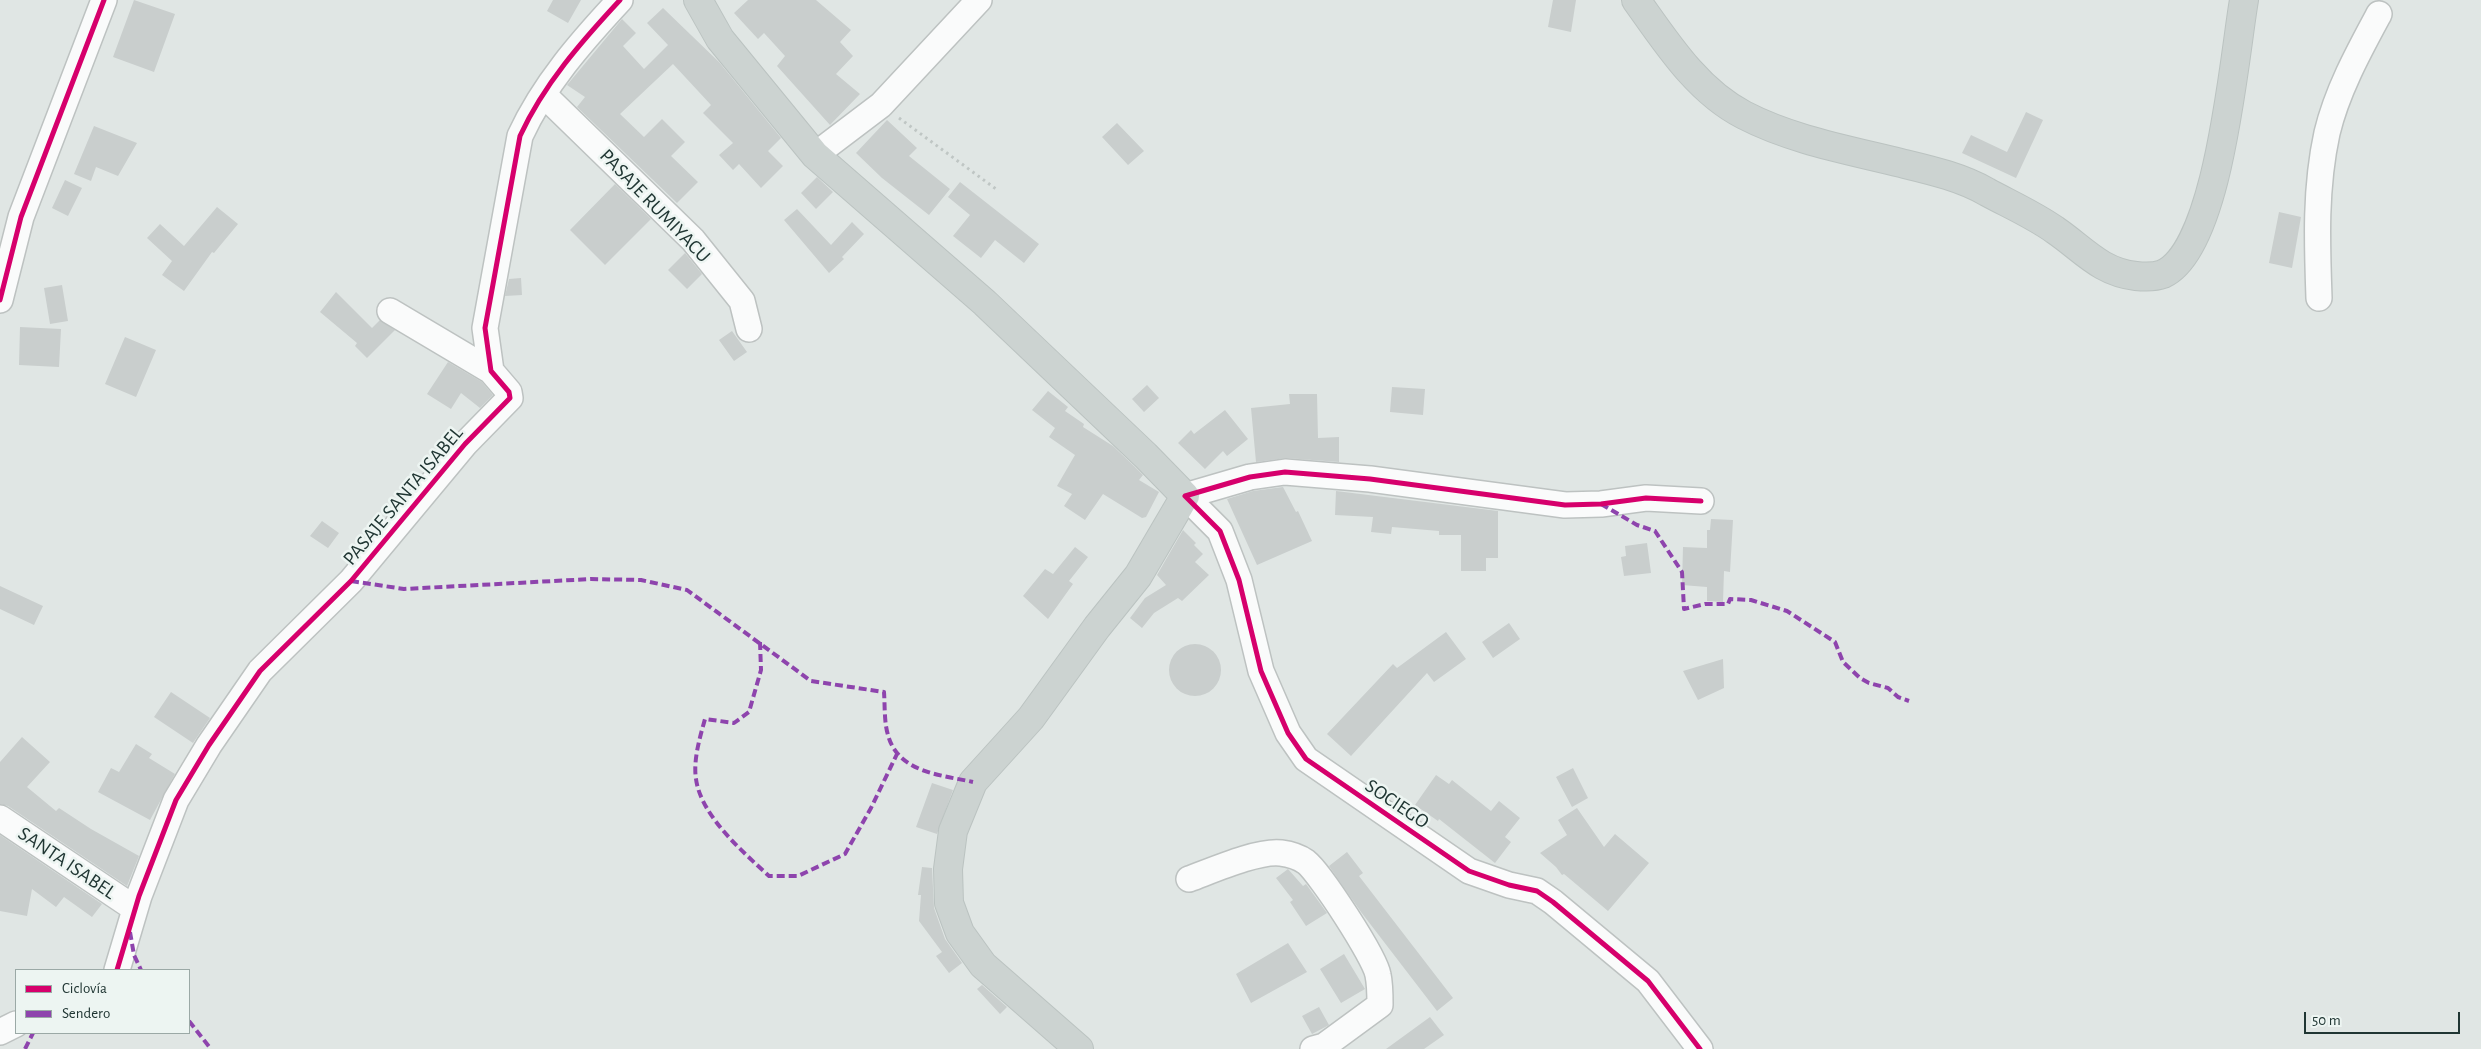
<!DOCTYPE html>
<meta charset="utf-8">
<style>
body{margin:0}
#map{position:relative;width:2481px;height:1049px;overflow:hidden;background:#e0e6e4;font-family:"Alegreya Sans",sans-serif}
canvas{display:block}
.legend{position:absolute;left:15px;top:969px;width:175px;height:65px;box-sizing:border-box;background:#edf5f2;border:1px solid #9ba9a6;margin:0;padding:6px 9px;list-style:none;font-size:15px;color:#203633}
.legend li{display:flex;align-items:center;gap:10px;height:25px}
.legend b{width:25px;border:1px solid #9ba9a6}
.scale{position:absolute;left:2304px;top:1012px;width:156px;height:22px;box-sizing:border-box;border:2px solid #203633;border-top:0;padding-left:6px;font-size:15px;line-height:18px;white-space:nowrap;color:#203633;-webkit-text-stroke:4px #edf5f2;paint-order:stroke}
</style>
<div id="map">
<canvas width="2481" height="1049"></canvas>
<ul class="legend">
<li><b style="height:6px;background:#d6006c"></b>Ciclovía</li>
<li><b style="height:6px;background:#8e44ad"></b>Sendero</li>
</ul>
<div class="scale">50 m</div>
</div>
<script>
const context = document.querySelector('canvas').getContext('2d');
context.lineJoin = 'round';
function paint(path, color) {
  context.fillStyle = color;
  context.fill(path, 'evenodd');
}
function strokePath(path, color, width, dash) {
  context.strokeStyle = color;
  context.lineWidth = width;
  context.lineCap = dash ? 'butt' : 'round';
  context.setLineDash(dash || []);
  context.stroke(path);
}
function drawText(font, color, halo, rows, align = 'center') {
  context.font = font + ' "Alegreya Sans",sans-serif';
  context.lineWidth = 5;
  context.setLineDash([]);
  context.textBaseline = 'middle';
  context.strokeStyle = halo;
  context.fillStyle = color;
  for (const [text, x, y, turn = 0] of rows) {
    context.save();
    context.translate(x, y);
    context.rotate((+turn || 0) * Math.PI / 180);
    context.textAlign = isNaN(turn) ? turn : align;
    if (halo) context.strokeText(text, 0, 0);
    context.fillText(text, 0, 0);
    context.restore();
  }
}
const building = new Path2D(`
 M134,0L175,14L154,72L113,57Z
 M553,0H581L568,23L547,11Z
 M748,0H816L851,30L840,42L853,56L836,74L860,94L830,125L777,66L785,56L764,33L758,39L734,13Z
 M1553,0H1576L1571,32L1548,27Z
 M663,8L719,62L781,138L768,151L783,166L761,188L739,164L733,170L719,155L733,143L703,113L711,105L673,64L620,114L644,137L662,119L685,142L671,156L698,182L677,203L577,107L585,97L567,85L622,19L636,33L623,46L644,69L668,45L647,23Z
 M2026,112L2043,120L2016,178L1962,153L1971,135L2007,152Z
 M887,120L917,148L909,156L950,189L929,215L882,178L856,153Z
 M1117,123L1144,151L1128,165L1102,137Z
 M94,126L137,143L118,176L96,167L91,181L74,174Z
 M817,177L833,192L816,209L801,193Z
 M65,180L82,188L68,216L52,208Z
 M960,182L1039,244L1024,263L995,240L981,258L953,236L970,215L948,197Z
 M615,184L651,219L605,265L570,230Z
 M217,207L238,224L214,253L212,252L184,291L162,275L172,261L147,238L160,224L184,246Z
 M797,209L831,245L852,222L864,234L842,257L844,259L829,273L784,220Z
 M2279,212L2301,217L2292,268L2269,263Z
 M685,253L702,274L687,289L668,270Z
 M521,278L522,295L505,296L509,279Z
 M62,285L68,321L50,324L44,288Z
 M336,292L372,328L380,320L395,330L367,358L355,346L357,343L320,312Z
 M20,327L61,329L59,367L19,365Z
 M732,331L747,352L734,361L719,340Z
 M125,337L156,350L136,397L105,384Z
 M448,362L482,382L493,395L480,408L461,393L451,409L427,394Z
 M1147,385L1159,398L1144,412L1132,399Z
 M1392,387L1425,389L1423,415L1390,412Z
 M1048,391L1068,407L1065,411L1084,424L1083,427L1113,446L1134,466L1143,475L1139,480L1159,492L1146,517L1142,518L1103,494L1085,520L1064,506L1072,494L1057,486L1075,455L1049,437L1055,428L1032,410Z
 M1289,394H1317L1318,438L1339,437V462L1286,458L1256,462L1251,408L1290,404Z
 M1225,410L1248,439L1227,456L1223,451L1205,469L1178,443L1191,430L1194,434Z
 M1283,487L1296,512L1298,511L1312,541L1257,565L1227,499L1253,491Z
 M1336,491L1498,511V558H1486V571H1461V535H1439V531L1392,527L1391,534L1371,532L1373,517L1335,515Z
 M1711,519L1733,520L1730,572L1724,571L1723,602L1707,601V587L1682,585L1683,547L1707,548V530H1710Z
 M322,521L339,533L328,548L310,536Z
 M1183,530L1196,543L1194,545L1203,554L1195,562L1209,575L1182,601L1178,598L1154,613L1142,628L1130,618L1145,598L1166,585L1157,575Z
 M1647,543L1651,573L1624,576L1621,557L1626,556L1625,546Z
 M1075,547L1088,557L1069,581L1073,584L1048,619L1023,596L1045,569L1053,574Z
 M0,586L43,606L34,625L0,609Z
 M1509,623L1520,639L1493,658L1482,642Z
 M1446,632L1466,659L1434,682L1427,673L1351,756L1327,734L1393,664L1397,668Z
 M1169 670a26 26 0 1 1 52 0a26 26 0 1 1-52 0Z
 M1723,659L1724,688L1698,700L1683,671Z
 M171,692L210,718L193,743L154,717Z
 M22,737L50,762L27,787L56,811L59,808L91,829L139,856L127,886L8,806L0,804V762Z
 M136,744L152,754L149,758L175,774L150,820L98,792L111,768L119,772Z
 M1573,768L1588,798L1572,807L1556,777Z
 M1436,775L1449,784L1452,780L1491,811L1499,801L1520,818L1505,837L1511,842L1495,863L1439,819L1438,821L1415,805Z
 M932,783L953,790L937,834L916,827Z
 M1577,808L1604,847L1615,834L1649,863L1608,911L1564,874L1562,875L1556,867L1540,853L1567,835L1558,820Z
 M0,835L102,904L92,917L64,897L56,907L32,889L27,916L0,911Z
 M1347,852L1363,873L1359,876L1453,998L1437,1011L1361,912L1329,866Z
 M922,867L932,868L934,908L945,939L962,963L949,973L936,956L942,952L919,921L921,895H918Z
 M1288,869L1303,886L1306,884L1327,913L1306,926L1290,902L1293,900L1276,878Z
 M1288,943L1307,972L1251,1003L1236,974Z
 M1344,954L1365,989L1341,1003L1320,969Z
 M982,985L1007,1007L1000,1014L977,989Z
 M1319,1007L1329,1025L1312,1034L1302,1016Z
 M1430,1017L1444,1035L1424,1049H1386Z`);
const path = new Path2D(`
 M899,118L996,189`);
const minor = new Path2D(`
 M544,95L693,240L742,301L749,329
 M815,155L881,105L979,0
 M2319,298C2317,242 2315,188 2327,133C2337,91 2359,51 2379,14
 M0,300L21,217L104,0
 M390,311L491,371
 M0,818L134,908
 M1189,879C1211,871 1258,850 1281,853C1289,854 1299,857 1306,862C1320,873 1375,957 1378,975C1380,984 1380,995 1380,1005L1324,1046L1313,1049
 M117,970L139,896L176,800L209,745L260,671L351,581L465,444L510,398L509,392L491,371L485,328L520,136C544,84 581,42 620,0
 M0,1032L16,1024
 M1700,1049L1648,981L1553,902L1537,891L1509,885L1469,871L1306,759L1288,733L1261,671L1239,580L1220,531L1185,496L1250,477L1285,472L1370,479L1565,505L1601,504L1646,498L1701,501`);
const major = new Path2D(`
 M698,0L720,39L815,155L985,303L1145,455L1185,496L1138,576L1097,627L1031,718L973,782L953,831L948,869L949,903L960,933L983,965L1079,1049
 M1636,0C1666,42 1697,91 1744,115C1792,140 1849,150 1901,163C1930,170 1961,177 1987,192C2009,204 2034,215 2055,230C2083,249 2100,272 2136,276C2145,277 2155,277 2163,274C2219,249 2234,57 2244,0`);
const quiet = new Path2D(`
 M1601,504L1637,525L1655,531L1682,572L1684,609L1705,604H1728L1730,599L1751,600L1787,611L1835,642L1843,662L1860,678L1869,683L1888,688L1898,697L1909,701
 M351,581L404,589L591,579L641,580L687,590L811,681L884,692C885,706 884,722 888,735C898,773 942,775 973,782
 M760,642L761,670L749,712L734,723L705,719C700,737 693,760 696,779C701,816 743,852 769,876H798L845,854L871,808L897,754
 M130,932L134,955L141,970
 M189,1021L211,1049
 M25,1049L33,1033`);
const cycleway = new Path2D(`
 M0,300L21,217L104,0
 M117,970L139,896L176,800L209,745L260,671L351,581L465,444L510,398L509,392L491,371L485,328L520,136C544,84 581,42 620,0
 M1700,1049L1648,981L1553,902L1537,891L1509,885L1469,871L1306,759L1288,733L1261,671L1239,580L1220,531L1185,496L1250,477L1285,472L1370,479L1565,505L1601,504L1646,498L1701,501`);
const streetNames = [
 ["PASAJE RUMIYACU",655,206,46],
 ["PASAJE SANTA ISABEL",403,496,-50],
 ["SOCIEGO",1397,804,34],
 ["SANTA ISABEL",67,863,34]
];
paint(building, '#c9cecd');
strokePath(minor, '#bdc2c1', 28);
strokePath(major, '#bbc3c1', 30);
strokePath(path, '#bfc6c4', 3, [2.5, 4]);
strokePath(minor, '#fafbfb', 25);
strokePath(major, '#ccd3d1', 28);
strokePath(quiet, '#8e44ad', 4, [8, 4]);
strokePath(cycleway, '#d6006c', 5);
drawText('20px', '#203633', '#edf5f2', streetNames);
</script>
